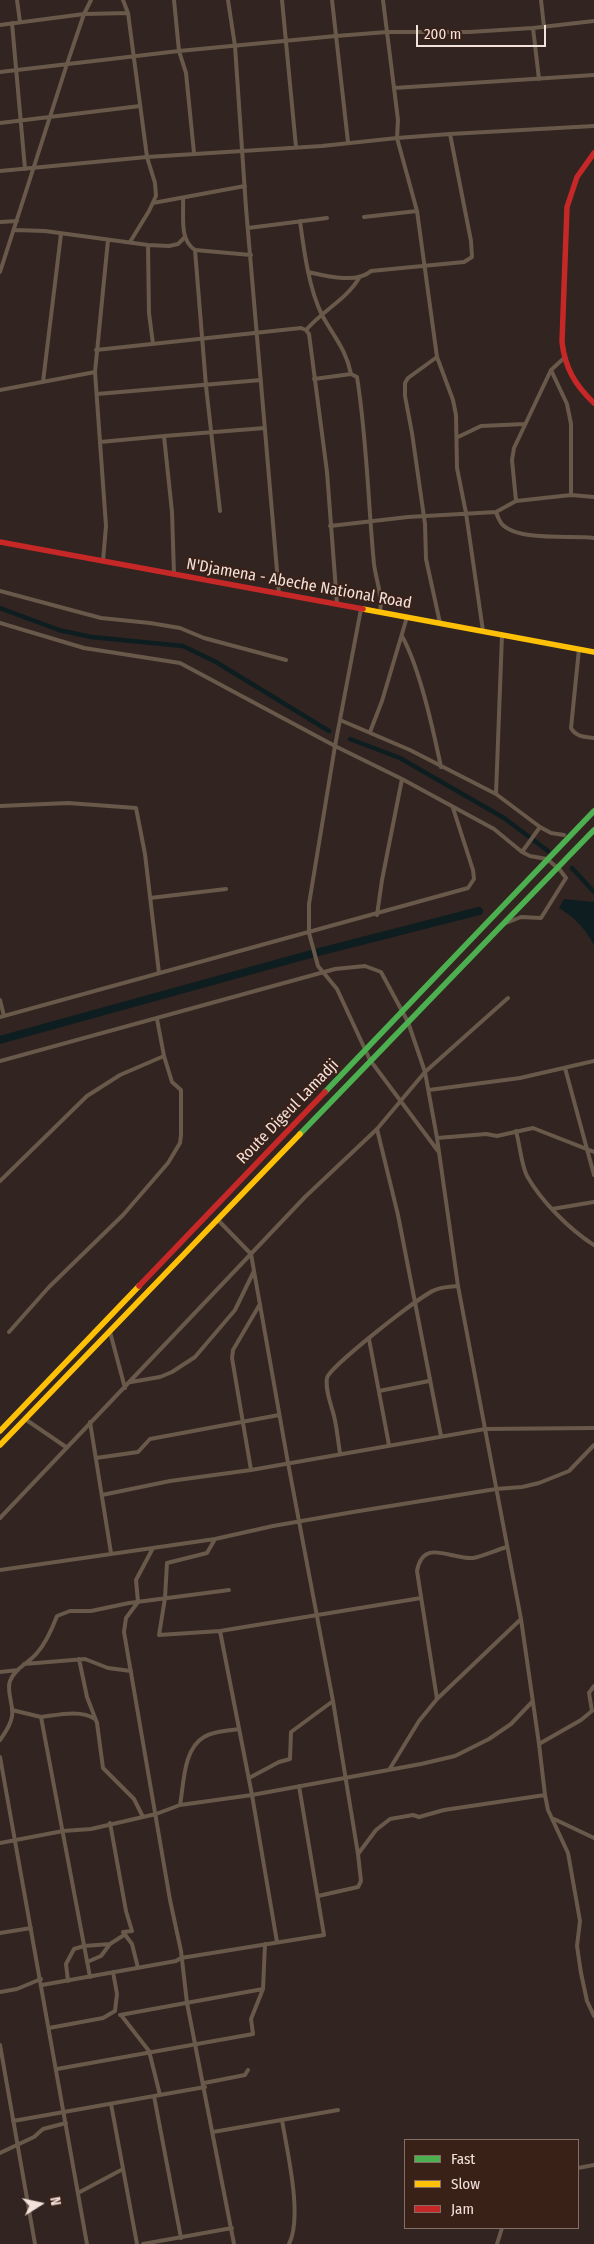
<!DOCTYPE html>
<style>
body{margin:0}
#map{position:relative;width:594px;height:2244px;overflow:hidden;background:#322420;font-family:"Fira Sans Condensed",sans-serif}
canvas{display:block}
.legend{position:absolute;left:404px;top:2139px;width:175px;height:90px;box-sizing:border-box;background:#3a2118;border:1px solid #846e66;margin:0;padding:6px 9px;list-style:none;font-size:15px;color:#f3e2dc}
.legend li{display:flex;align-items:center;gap:10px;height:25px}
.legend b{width:25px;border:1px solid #846e66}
.north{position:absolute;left:15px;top:2179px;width:50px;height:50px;-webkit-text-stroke:4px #3a2118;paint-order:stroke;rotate:80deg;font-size:14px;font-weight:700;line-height:20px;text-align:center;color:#f3e2dc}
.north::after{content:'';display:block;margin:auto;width:18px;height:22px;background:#f3e2dc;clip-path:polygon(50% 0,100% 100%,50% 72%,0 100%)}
.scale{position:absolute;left:416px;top:25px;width:130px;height:22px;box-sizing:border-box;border:2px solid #f3e2dc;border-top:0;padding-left:6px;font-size:15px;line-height:18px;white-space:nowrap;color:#f3e2dc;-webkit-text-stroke:4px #3a2118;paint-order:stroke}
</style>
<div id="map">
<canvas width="594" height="2244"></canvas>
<ul class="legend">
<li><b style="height:6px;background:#4caf50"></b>Fast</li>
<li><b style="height:6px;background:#ffc107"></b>Slow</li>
<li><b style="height:6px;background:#c62828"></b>Jam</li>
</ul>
<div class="north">N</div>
<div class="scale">200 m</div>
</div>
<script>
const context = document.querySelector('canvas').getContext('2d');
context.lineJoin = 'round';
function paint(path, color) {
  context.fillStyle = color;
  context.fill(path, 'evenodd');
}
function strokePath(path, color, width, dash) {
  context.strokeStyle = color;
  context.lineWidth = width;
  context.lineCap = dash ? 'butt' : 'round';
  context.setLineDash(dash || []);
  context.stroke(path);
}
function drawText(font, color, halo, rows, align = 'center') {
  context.font = font + ' "Fira Sans Condensed",sans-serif';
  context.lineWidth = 4;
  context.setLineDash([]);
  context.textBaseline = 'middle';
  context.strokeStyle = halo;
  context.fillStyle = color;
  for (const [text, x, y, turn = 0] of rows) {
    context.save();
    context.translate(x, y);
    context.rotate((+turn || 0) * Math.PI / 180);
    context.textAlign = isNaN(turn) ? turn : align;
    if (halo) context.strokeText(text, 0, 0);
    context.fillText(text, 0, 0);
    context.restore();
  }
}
const water = new Path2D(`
 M564,899L594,902V945C585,928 575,918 559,908Z`);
const canal = new Path2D(`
 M0,608L59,630L91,637L183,646L216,662L329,731
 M350,739L400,758L504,818L548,851
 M572,868L594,892`);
const river = new Path2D(`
 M0,1040L311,954L479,911`);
const street = new Path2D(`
 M17,0L20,22
 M123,0L128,13L147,157L155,183L156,196L149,211L130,242
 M174,0L179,51L186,73L194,153
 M228,0L235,46L246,208L279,594
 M282,0L296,147
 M332,0L348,142
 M541,0L544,27
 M12,23L25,169
 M0,25L84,14L128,13
 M533,28L539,79
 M0,72L179,51L336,36L387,32H469L533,28L594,21
 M394,88L594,75
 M0,123L140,106
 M450,134L594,126
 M0,171L147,157L322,146L397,138L417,211L437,357L453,400L456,415L457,468L466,513L483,631
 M183,199C184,216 179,240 195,250L251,255
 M153,203L245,186
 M364,217L417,211
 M300,221C304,251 309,289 322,315C334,337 346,349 351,374
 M0,222L17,221
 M248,228L327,218
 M14,230L45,231L148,245L169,246L178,244L185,237
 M148,245L149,313L153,344
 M195,250L206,386L220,511
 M0,272L67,64L84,14L91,0
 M308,272C326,276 357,284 371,271L464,262L472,257L471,241L450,134L397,138L398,120L383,0
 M306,330C322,311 347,299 359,278
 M96,350L301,328L306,330L309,334L327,472L337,604
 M437,357L408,378L405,383V396L412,433L425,524L426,559L440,623
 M551,370L567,404L571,424V495
 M314,379L351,374L357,377C367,439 368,502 374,564C376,580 383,597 380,612
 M43,382L61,234
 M0,390L95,372
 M97,394L261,380
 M458,437L481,426L525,424
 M100,442L164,436
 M516,501L512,460L514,448L551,370L563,359
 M496,512L516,501L571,495L594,497
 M330,526L408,517L496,512C497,515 499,520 501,523C516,542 571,535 594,538
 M103,561L106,526L95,372L108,240
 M174,574L172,512L164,436L265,428
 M0,591L101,618L150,623L180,628L204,638L286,660
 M361,609L335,746L309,904V933L318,966L337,989L370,1060L438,1151
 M0,623L84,648L180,663L335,746L402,779L494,829L522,852L530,856L547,859L560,870L566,878L541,918L521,917L506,923
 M402,636C420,669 433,729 441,767
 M579,649L571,728C576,737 585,737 594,738
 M340,720L410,750L496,794L540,827L551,833L564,835
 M370,732L382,701L407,617
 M496,794L502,635
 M0,806L68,803L136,808L145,854L159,973
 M522,852L540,827
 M150,898L226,889
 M377,915L382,880L402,779
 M0,1000L4,1016
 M0,1017L468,888L474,879L473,870L453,808
 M0,1061L335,969L365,966L381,972L408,1022L425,1072L437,1138L458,1286L521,1619L539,1744L545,1795L548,1810L568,1853L580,1921L577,1946L581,1973L587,2001L594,2016
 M565,1068L594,1175
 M429,1090L520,1078L594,1061
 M377,1129L398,1215L441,1436
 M516,1131C520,1145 521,1164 527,1176C541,1201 570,1230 594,1245
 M437,1138L486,1134L497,1136L533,1128L594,1152
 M0,1181L87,1096L120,1075L164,1056L157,1019
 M552,1209L594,1202
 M218,1220L251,1254L288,1463L333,1701L358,1854L361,1881L358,1887L318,1896
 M9,1332L49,1287L123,1215L168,1163L180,1143L181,1135V1090L172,1082L164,1056
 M110,1332L125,1388
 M369,1339L389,1445
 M131,1382L160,1377L172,1372L195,1357L235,1310L254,1271
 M379,1391L429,1381
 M25,1419L66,1447
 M90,1422L111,1553
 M340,1453C338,1441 337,1428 334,1416C331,1404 325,1390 327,1378C328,1368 421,1295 435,1290C442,1287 450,1287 458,1286
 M96,1458L138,1452L150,1439L279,1415
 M251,1470L232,1358L233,1350L260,1304
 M102,1495L170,1481L251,1470L485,1429L594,1428
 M0,1518L305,1197L377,1129L425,1072L508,998
 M215,1539L207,1553L167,1563L165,1598L159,1635L220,1631L252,1795L277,1942
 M153,1548L136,1580L138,1602L126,1618L124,1632L170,1900L181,1951L187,2003L234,2244
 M0,1570L215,1539L273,1526L353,1512L496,1489L522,1487L539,1483L569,1471L594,1445
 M220,1631L421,1598
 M79,1659L87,1697L97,1723L103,1768L134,1799L143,1817
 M24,1664L85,1659L108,1668L131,1671
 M0,1672L18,1670
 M437,1699L417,1571C423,1537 451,1560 473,1558C484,1556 496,1550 507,1547
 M12,1710L41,1717L90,1977
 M41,1717C57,1715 81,1709 95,1719
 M0,1740C5,1733 11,1725 12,1716C14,1704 6,1692 10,1681C15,1668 29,1663 37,1653C46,1643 52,1629 57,1616L70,1611H91L129,1603L229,1590
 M539,1744L581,1720L592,1711L589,1693L594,1686
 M0,1757L87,2244
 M389,1770L419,1721L437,1699L521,1619
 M249,1778L279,1762L290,1759L291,1732L333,1701
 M180,1805C184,1784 183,1749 204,1737C213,1731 228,1731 239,1729
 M554,1819L594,1838
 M110,1823L126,1911L132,1931L123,1932L132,1944L138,1968
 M0,1843L63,1831L91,1829L156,1814L180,1805L252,1795L421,1764L455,1756L489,1739L511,1724L532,1702
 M358,1854L376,1830L390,1819L413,1815L419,1817L444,1810L545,1795
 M0,1933L31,1928
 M87,1962L101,1956L110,1944L124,1935
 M68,1981L66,1964L74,1949L84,1946L110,1944
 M42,1985L176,1961L181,1958L324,1935L299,1786
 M0,1992L17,1989L41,1979
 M120,2015L263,1989L265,1944
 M121,2015L149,2051L160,2095
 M49,2028L103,2018L115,2011L117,1994L113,1972
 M0,2045L35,2244
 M57,2069L253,2034L251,2019L263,1989
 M204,2083L245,2075L248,2070
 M154,2096L181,2238
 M111,2104L137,2244
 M282,2120C287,2151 303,2217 289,2244
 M13,2121L205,2087
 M213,2132L338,2110
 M0,2153L34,2137L43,2129L66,2123
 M578,2168L594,2165
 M78,2193L123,2169
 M143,2244L232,2228
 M497,2244L502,2228`);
const fast = new Path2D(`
 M325,1092L594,811
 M300,1134L594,830`);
const slow = new Path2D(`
 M363,609L594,652
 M0,1431L139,1286
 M0,1445L300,1134`);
const jam = new Path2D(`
 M594,153L577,177L567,207L562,342C565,368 575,385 594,403
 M0,542L363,609
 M139,1286L325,1092`);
const streetNames = [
 ["N'Djamena - Abeche National Road",299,584,10],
 ["Route Digeul Lamadji",288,1112,-46]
];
paint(water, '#0e1e20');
strokePath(canal, '#0e1e20', 4.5);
strokePath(river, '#0e1e20', 8);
strokePath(street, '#68594a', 4);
strokePath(fast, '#4caf50', 5.5);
strokePath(slow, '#ffc107', 5.5);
strokePath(jam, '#c62828', 5.5);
drawText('16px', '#f3e2dc', '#3a2118', streetNames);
</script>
